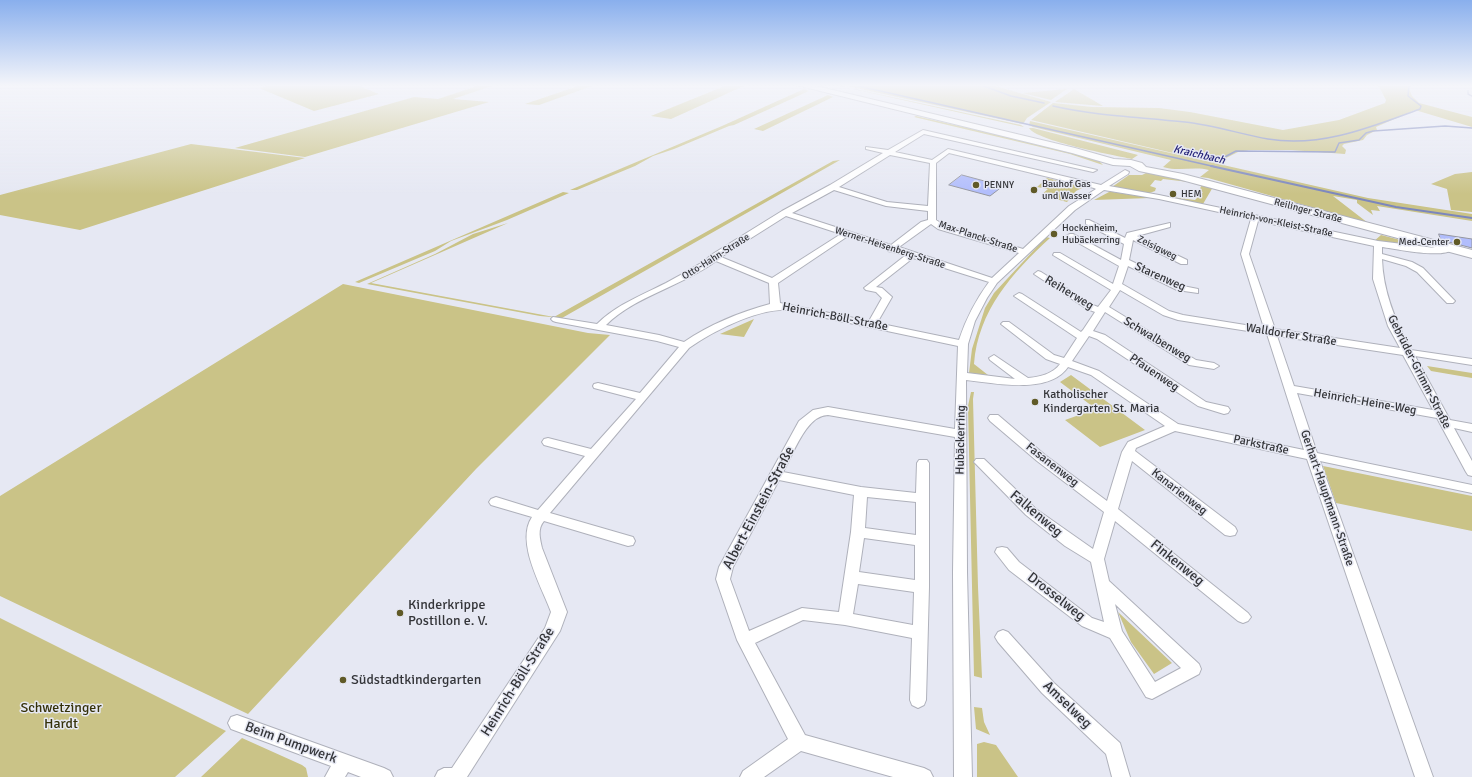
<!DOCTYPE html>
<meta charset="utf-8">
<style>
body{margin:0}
canvas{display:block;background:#e6e8f3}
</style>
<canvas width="1472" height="777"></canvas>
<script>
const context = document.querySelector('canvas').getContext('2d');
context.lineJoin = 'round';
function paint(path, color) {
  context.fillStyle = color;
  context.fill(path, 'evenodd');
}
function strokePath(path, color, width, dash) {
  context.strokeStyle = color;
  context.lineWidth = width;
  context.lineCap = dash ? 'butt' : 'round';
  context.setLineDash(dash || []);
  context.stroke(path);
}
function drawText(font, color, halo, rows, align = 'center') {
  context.font = font + ' Signika,sans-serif';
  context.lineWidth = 3;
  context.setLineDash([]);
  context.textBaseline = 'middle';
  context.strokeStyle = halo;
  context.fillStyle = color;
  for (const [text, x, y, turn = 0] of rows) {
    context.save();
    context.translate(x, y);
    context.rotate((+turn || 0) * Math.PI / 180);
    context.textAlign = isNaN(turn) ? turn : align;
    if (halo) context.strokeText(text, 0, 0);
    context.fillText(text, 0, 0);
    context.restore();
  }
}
const green = new Path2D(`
 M271,85H357L379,94L314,111L259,88Z
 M480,85H495L453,99L489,102L305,157L235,148L414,97L438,99Z
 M581,85H595L539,105L525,104Z
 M727,85H746L671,119L651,116Z
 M835,85L850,88L1021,125L1024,127Z
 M842,85H992L1051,102L1027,118L1023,124Z
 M1378,85H1411L1409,88L1412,96L1419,103L1472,117V127L1415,110L1376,127L1377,130L1367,135L1363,140L1344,144L1342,146L1346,150L1345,154L1291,150H1249L1238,152L1216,163L1031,120L1053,103L1092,107L1159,108L1190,112L1283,130L1339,120L1385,103L1386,100Z
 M804,89L809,91L734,125L729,126L674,149L653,156L635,166L577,190H570L722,126Z
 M1067,89L1051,100L1022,93Z
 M1074,89L1103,106L1055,102Z
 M828,95L833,97L763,131L754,129Z
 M916,116L1059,149L1099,161L1103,165L1070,154L914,117Z
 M1030,121L1368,198L1472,214V221L1377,206L1380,211L1371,210L1373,215L1357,203V200L1333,196L1368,223L1208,178L1200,177L1209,170C1193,166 1180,172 1163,167L1171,160L1033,127L1029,125Z
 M1029,128H1033L1138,155L1132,159C1113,155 1037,141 1029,128Z
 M191,144L305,158L80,230L0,215V195Z
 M840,160L562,318L540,316L367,284L435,254L473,234L508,223L371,283L554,317L833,161Z
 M1148,172L1189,182L1163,179L1161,181L1155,180L1150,186L1156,188L1155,191L1147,194L1112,187L1129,175H1142Z
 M1472,172V212L1451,210L1447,189L1431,184L1455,174Z
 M1047,178L1084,187L1076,191L1067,202L1041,195L1048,189L1037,187Z
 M1202,184L1213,187L1203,204L1164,196L1195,200L1203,192L1199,191Z
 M563,192L569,193L507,220L451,241L435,251L359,283L355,282Z
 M1109,192H1113L1150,198L1094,200Z
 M1381,235L1435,249L1373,242Z
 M1046,237L1050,238C1012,273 978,311 974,364L988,375L969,373L972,349L985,308L994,293Z
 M343,284L588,333L610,335L476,469L248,714L0,596V496Z
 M754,319L744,337L720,334Z
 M1427,366L1472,373V378L1431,371Z
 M1071,375L1145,430L1100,447L1065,420L1096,409L1060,382Z
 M971,392H974L973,399L978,587L982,678L974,676L968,406Z
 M1323,466L1472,496V531L1336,503Z
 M1118,612L1172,663L1154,674L1131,642Z
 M0,618L226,731L175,777H0Z
 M974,707L982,708L984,722L990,735L976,729Z
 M242,738L302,765L306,768L308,777H201Z
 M984,742L996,745L1018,777H977V744Z`);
const streamFar1 = new Path2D(`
 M854,85L1216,167
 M981,85L1011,96L1044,103
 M1468,91V94L1472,96
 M1053,106C1096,116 1141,117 1185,122C1213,125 1240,134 1268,139C1321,148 1371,127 1420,109L1421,106L1408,96L1409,85
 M1217,161L1236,151L1335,152L1339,143L1359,140L1366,133L1373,131L1445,126L1472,128`);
const stream = new Path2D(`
 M1211,166L1396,207L1472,218`);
const building = new Path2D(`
 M962,175L1003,186L990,196L949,185Z
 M1439,234L1472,239V248L1441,240Z`);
const street = new Path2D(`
 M923,130L1097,170L1093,172L924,134L895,152L932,160L948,149L1101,185L1125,170L1129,172L1128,174L1109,186L1159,195L1378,241L1435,248L1452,247L1453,249C1444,259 1396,249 1382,247V254L1412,262L1423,268L1453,299L1455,301L1453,303H1447L1417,272L1406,266L1382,259C1383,291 1395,321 1411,350L1472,359V365L1415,356L1450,420L1472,424V432L1454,428L1472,461V476L1468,475L1466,472L1437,418L1297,393L1317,453L1472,485V493L1320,461L1433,777H1415L1307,459L1175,431L1136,448L1135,451L1235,527L1237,531L1235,535L1230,536L1225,535L1132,461L1118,509L1248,613L1251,617L1248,621L1243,623L1238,621L1115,521L1104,559L1109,581L1199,664L1201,669L1199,674L1152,699L1146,697L1110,638L1082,626L1009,570L995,552L997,548L1002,547L1007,548L1019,562L1092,618L1104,622L1091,562L1065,546L1026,515L974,462L976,459H984L1036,509L1093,549L1104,512L1037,461L990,421L988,418L990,415H998L1045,455L1107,501L1122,452L1128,442L1165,426L1091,375L1068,367C1049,395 994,383 966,380L967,572L972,777H954L953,572L955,437L828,415C806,415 793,455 783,472L861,487L916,493L917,463L919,460H927L929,463V587L926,700L924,705L918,708L912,705L910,700L912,638L845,625L803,620L755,643L805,735L924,768L930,771L933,777H893L801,751L764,777H740L743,771L788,739L737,640L716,579L719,567L799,421L813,410L828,407L955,429L958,346L788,310C758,308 713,331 689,348L550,513L633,537L635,541L633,545L628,546L544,521C537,529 540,539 542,548L567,612L560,631L467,777H435L438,771L444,768H452L545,628L551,612C542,587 515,542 532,517L491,505L489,502L491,499L496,497L538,510L585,456L544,445L542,442L544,439L548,438L591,449L636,399L594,388L593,386L594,384L598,383L640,393L679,347L657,341L556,322L553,321L551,319L553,317L597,324C616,305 642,295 666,283C679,276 693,268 706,260L711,255L782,211L830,185L883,153L866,149V147L888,150ZM949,153L1094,188L1096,189L1069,206L1023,249L944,225L936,220V163ZM890,155L930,163L928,206L887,202L839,187ZM834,190L886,206L928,211V220L921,222L891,245L792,213ZM1104,190L1159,199L1251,219L1241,254L1264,328L1183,315L1169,311L1122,284L1128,266L1177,290L1198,293V289L1183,286L1129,260L1133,240L1181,264H1187V260L1137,236L1170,227V223L1127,233L1125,238L1089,220H1086V224L1124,244L1121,260L1073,234H1070L1066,236L1119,266L1113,284L1060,253H1054L1053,255L1111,290L1098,307L1093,305L1041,272L1038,271L1034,274L1087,309L1095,312L1083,330L1081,332L1022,294L1019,293L1014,296L1077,338L1064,358L1054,355L1009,322H1003L1001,324L1046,359L1060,364C1053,374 1039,377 1028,378L994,355L989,358L990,360L1015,379L967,373L968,344L975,321L987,298L997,283L1075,210ZM786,216L841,234L772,278L721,257ZM1258,221L1374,246L1373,279L1388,326L1400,348L1275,329L1249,254ZM931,224L938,229L1019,253L992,278L899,247ZM848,236L887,249L888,251L906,255L864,288L866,290L876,292L882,298L869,321L780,303L778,283ZM913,258L989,282C975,301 966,319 959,340L877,323L892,297L882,288L876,287ZM716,261L769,283L770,304C740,312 709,325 684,342L659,335L606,325C635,296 683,286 716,261ZM1120,290L1163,315L1178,320L1267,334L1304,450L1178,424L1099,371L1072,361L1089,336L1097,339L1198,406L1224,414L1228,413L1230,410L1228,407L1206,402L1105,335L1093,331L1105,312L1189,365L1214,369L1219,366L1214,363L1196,360L1109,307ZM1277,336L1403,355L1433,410L1294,386ZM779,480L854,495L851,532L839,612L802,608L749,631L730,579L733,567ZM867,497L916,502V535L865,528ZM864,538L915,545V580L859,572ZM858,584L914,592L913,625L853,614ZM1115,604L1181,668L1155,682L1122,631Z
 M1003,630L1008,632L1054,683L1120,743L1130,777H1112L1106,754L1042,693L998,642L995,637L998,632Z
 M237,715L384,768L390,771L393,777H361L348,772L345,777H325L331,766L231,729L228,723L231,717Z`);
const secondary = new Path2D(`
 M796,85H812L1075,148L1114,159L1131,160L1142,163L1146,167L1183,174L1472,250V258L1178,179L1139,171L1130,166L1113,165L1072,153Z`);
const markers = [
 [976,185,4,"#605a27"],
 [1034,190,4,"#605a27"],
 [1173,194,4,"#605a27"],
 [1054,234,4,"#605a27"],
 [1457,242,4,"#605a27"],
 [1035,402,4,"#605a27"],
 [400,613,4,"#605a27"],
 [343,680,4,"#605a27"]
];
const farPoinames = [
 ["Bauhof Gas",1042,184],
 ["und Wasser",1042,196],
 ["PENNY",984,185],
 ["HEM",1181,194],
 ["Hockenheim,",1062,228],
 ["Hubäckerring",1062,240],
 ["Med-Center",1449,242,"right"]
];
const farStreetnames = [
 ["Reilinger Straße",1308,211,15],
 ["Heinrich-von-Kleist-Straße",1276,222,12],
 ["Max-Planck-Straße",978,237,18],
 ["Werner-Heisenberg-Straße",890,248,18],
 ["Zeisigweg",1157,248,26],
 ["Otto-Hahn-Straße",716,257,-32]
];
const farWaternames = [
 ["Kraichbach",1199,155,13]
];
const streetNames = [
 ["Starenweg",1160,277,24],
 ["Reiherweg",1069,293,31],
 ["Heinrich-Böll-Straße",835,317,11],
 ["Walldorfer Straße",1291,335,9],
 ["Schwalbenweg",1157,340,31],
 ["Gebrüder-Grimm-Straße",1419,372,63],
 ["Pfauenweg",1154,373,34],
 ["Heinrich-Heine-Weg",1365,402,10],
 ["Hubäckerring",961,440,-89],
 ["Parkstraße",1261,445,12],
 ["Fasanenweg",1052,465,38],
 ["Kanarienweg",1179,492,38],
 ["Gerhart-Hauptmann-Straße",1327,498,71]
];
const poiNames = [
 ["Katholischer",1043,395],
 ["Kindergarten St. Maria",1043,409]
];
const nearStreetnames = [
 ["Albert-Einstein-Straße",759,508,-62],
 ["Falkenweg",1036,514,40],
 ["Finkenweg",1177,563,39],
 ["Drosselweg",1056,597,38],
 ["Heinrich-Böll-Straße",518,682,-58],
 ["Amselweg",1067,705,44],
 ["Beim Pumpwerk",291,743,20]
];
const nearPoinames = [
 ["Kinderkrippe",408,605],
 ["Postillon e. V.",408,621],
 ["Südstadtkindergarten",351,680]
];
const nearParknames = [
 ["Schwetzinger",61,708],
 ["Hardt",61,724]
];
paint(green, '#cac387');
strokePath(streamFar1, '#7b86bd', 1.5);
strokePath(stream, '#7b86bd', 2);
paint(building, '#b1bdfc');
strokePath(building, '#9597a1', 1);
strokePath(street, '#afb1bb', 2);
strokePath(secondary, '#afb1bb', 2);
paint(street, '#fff');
paint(secondary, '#fff');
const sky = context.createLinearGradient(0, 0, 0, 194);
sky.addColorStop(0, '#89afed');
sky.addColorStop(0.44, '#f4f5fa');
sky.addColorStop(1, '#f4f5fa00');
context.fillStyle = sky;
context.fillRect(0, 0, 1472, 194);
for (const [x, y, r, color] of markers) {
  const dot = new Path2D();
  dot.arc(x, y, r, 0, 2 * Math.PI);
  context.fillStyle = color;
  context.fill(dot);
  strokePath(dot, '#e6e8f3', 1.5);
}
drawText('10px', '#343539', '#e6e8f3', farPoinames, 'left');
drawText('10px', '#343539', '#e6e8f3', farStreetnames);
drawText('italic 11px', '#211f76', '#e6e8f3', farWaternames);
drawText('12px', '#343539', '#e6e8f3', streetNames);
drawText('12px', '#343539', '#e6e8f3', poiNames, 'left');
drawText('14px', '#343539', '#e6e8f3', nearStreetnames);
drawText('14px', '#343539', '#e6e8f3', nearPoinames, 'left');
drawText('14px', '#353109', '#e6e8f3', nearParknames);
</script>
